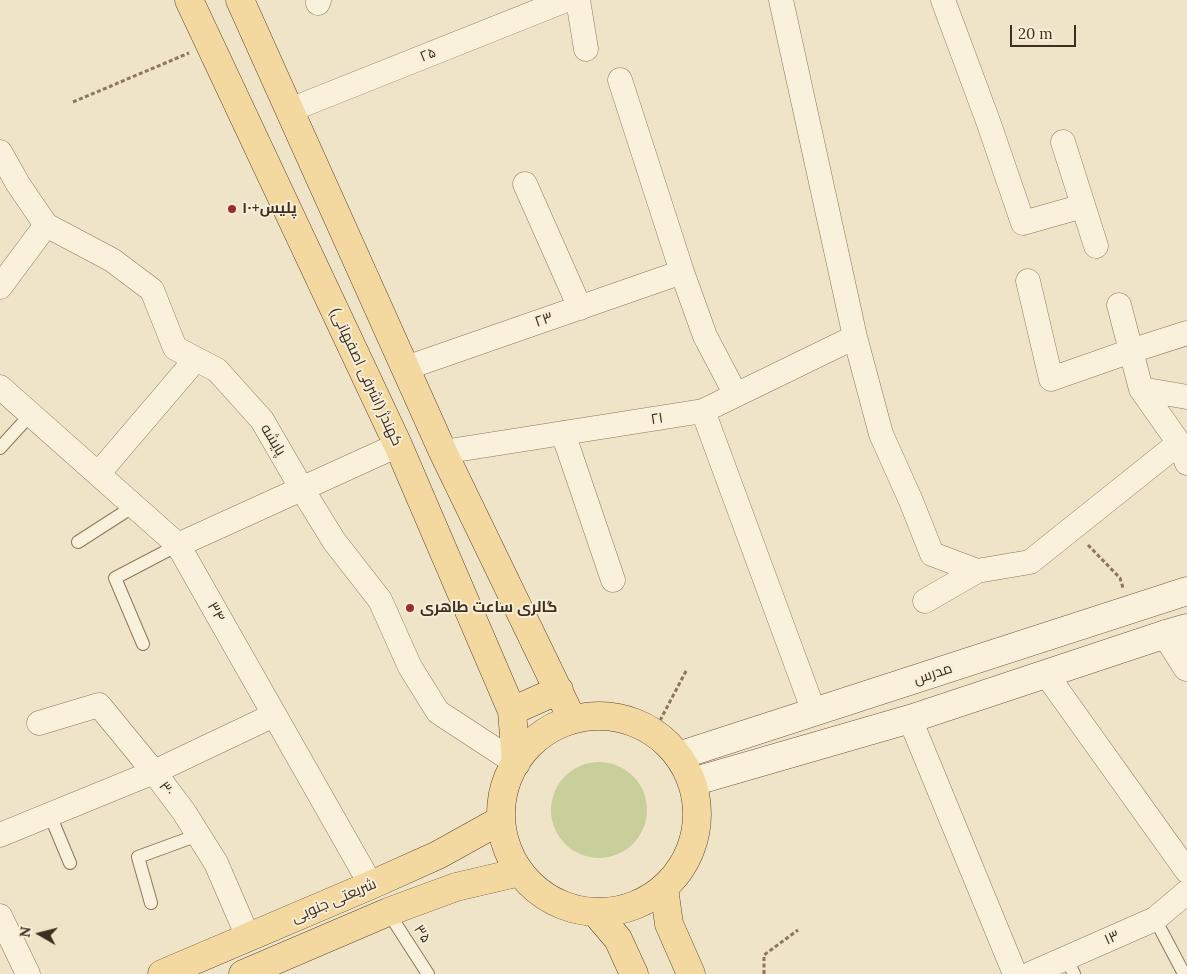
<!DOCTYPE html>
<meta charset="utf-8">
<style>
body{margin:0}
#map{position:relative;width:1187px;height:974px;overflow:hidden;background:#f0e4c8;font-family:Lora,serif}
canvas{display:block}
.north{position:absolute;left:15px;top:909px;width:50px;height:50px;-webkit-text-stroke:4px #f7eed8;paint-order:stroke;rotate:278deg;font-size:14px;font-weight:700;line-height:20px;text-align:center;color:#3d2e20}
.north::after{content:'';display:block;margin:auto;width:18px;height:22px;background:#3d2e20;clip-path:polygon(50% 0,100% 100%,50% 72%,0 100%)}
.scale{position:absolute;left:1010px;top:25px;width:66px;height:22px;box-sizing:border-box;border:2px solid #3d2e20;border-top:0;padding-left:6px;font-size:15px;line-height:18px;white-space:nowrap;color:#3d2e20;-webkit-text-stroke:4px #f7eed8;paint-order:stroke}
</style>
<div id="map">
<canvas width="1187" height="974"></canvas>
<div class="north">N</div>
<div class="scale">20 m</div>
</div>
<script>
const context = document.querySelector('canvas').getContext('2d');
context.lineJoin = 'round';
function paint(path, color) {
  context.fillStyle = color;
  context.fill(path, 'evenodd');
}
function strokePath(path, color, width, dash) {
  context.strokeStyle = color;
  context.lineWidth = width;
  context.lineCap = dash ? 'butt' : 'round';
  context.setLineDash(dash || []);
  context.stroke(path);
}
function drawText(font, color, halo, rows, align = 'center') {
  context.font = font + ' Lora,Cairo,serif';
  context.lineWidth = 4;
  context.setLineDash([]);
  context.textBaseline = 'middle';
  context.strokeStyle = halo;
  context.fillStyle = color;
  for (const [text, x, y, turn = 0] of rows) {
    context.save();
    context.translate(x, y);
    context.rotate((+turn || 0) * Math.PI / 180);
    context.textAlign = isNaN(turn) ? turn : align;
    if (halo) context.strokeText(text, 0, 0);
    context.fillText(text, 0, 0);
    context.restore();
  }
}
const green = new Path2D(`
 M551 810a48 48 0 1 1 96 0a48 48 0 1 1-96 0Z`);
const path = new Path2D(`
 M73,102L189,53
 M1088,545L1120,578L1123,588
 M654,732L686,671
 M764,974V955L798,930`);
const service = new Path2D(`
 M0,448L31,414
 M78,542L134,506
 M143,644L115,578L178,545
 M50,815L70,863
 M151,903L138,857L198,835
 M388,912L428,974
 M1155,919L1182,970
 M1066,958L1074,974`);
const minor = new Path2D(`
 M578,0L586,49
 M781,0L855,337L881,434L911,501L932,554L977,571L1030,562L1179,443
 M943,0L988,121L1023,223L1083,206
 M318,3L319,0
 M620,80L682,272L705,336L736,395
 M290,110L566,0
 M1063,142L1096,246
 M0,152L18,184L46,225L112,260L152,290L175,348L217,370L262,420L302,489L334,541L380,600L410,667L438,712L516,763
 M525,184L580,308
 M1028,281L1051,379L1131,351L1187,333
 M0,287L46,225
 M1119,305L1141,389L1179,443L1187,463
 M406,368L682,272
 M0,387L178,545L371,885
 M1141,389L1187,397
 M703,411L814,712
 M563,433L613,580
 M443,452L703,411L855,337
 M98,474L196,359
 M178,545L398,445
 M925,601L977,571
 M1046,674L1187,871
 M910,719L1015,974
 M39,723L99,705L154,772L184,812L216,863L248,937
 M0,835L154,772L274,715
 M0,916L28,974
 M1030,974L1155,919L1187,892`);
const tertiary = new Path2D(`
 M1166,634L1187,667`);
const secondary = new Path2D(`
 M678,756L1187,591
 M692,782L910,719L1166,634L1187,628`);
const primary = new Path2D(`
 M189,0L398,445L512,711L516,763
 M240,0L443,452L572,719
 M512,711L559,690
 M501 814a98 98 0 1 1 196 0a98 98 0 1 1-196 0Z
 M664,888L669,924L691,974
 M595,912L618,939L634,974
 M162,974L371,885L438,855L501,820
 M243,974L388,912L456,887L520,872`);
const markers = [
 [232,209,5,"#9e2a2b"],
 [410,608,5,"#9e2a2b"]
];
const streetNames = [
 ["۲۵",428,55,-22],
 ["۲۳",544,320,-19],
 ["کهندژ (اشرفی اصفهانی)",366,377,65],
 ["۲۱",657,419,-9],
 ["پایشه",273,440,59],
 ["۳۴",216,612,60],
 ["مدرس",933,674,-18],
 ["۳۰",166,789,53],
 ["شریعتی جنوبی",334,901,-23],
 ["۳۵",422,934,57],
 ["۱۳",1112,938,-24]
];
const poiNames = [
 ["پلیس+۱۰",242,209],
 ["گالری ساعت طاهری",420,608]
];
paint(green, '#c9cf9b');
strokePath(service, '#8d765c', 14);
strokePath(minor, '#8d765c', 25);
strokePath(tertiary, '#8d765c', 29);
strokePath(secondary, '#6f573f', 29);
strokePath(primary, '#5b4430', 29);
strokePath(path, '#8d765c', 3, [4, 2.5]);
strokePath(service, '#faf1dc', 12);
strokePath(minor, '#faf1dc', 24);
strokePath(tertiary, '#faf1dc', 28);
strokePath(secondary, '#faf1dc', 28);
strokePath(primary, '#f3d9a0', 28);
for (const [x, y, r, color] of markers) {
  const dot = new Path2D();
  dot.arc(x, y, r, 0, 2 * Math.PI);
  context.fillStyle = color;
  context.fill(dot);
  strokePath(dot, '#f7eed8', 2);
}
drawText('15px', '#3d2e20', '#f7eed8', streetNames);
drawText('bold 15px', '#3d2e20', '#f7eed8', poiNames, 'left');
</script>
